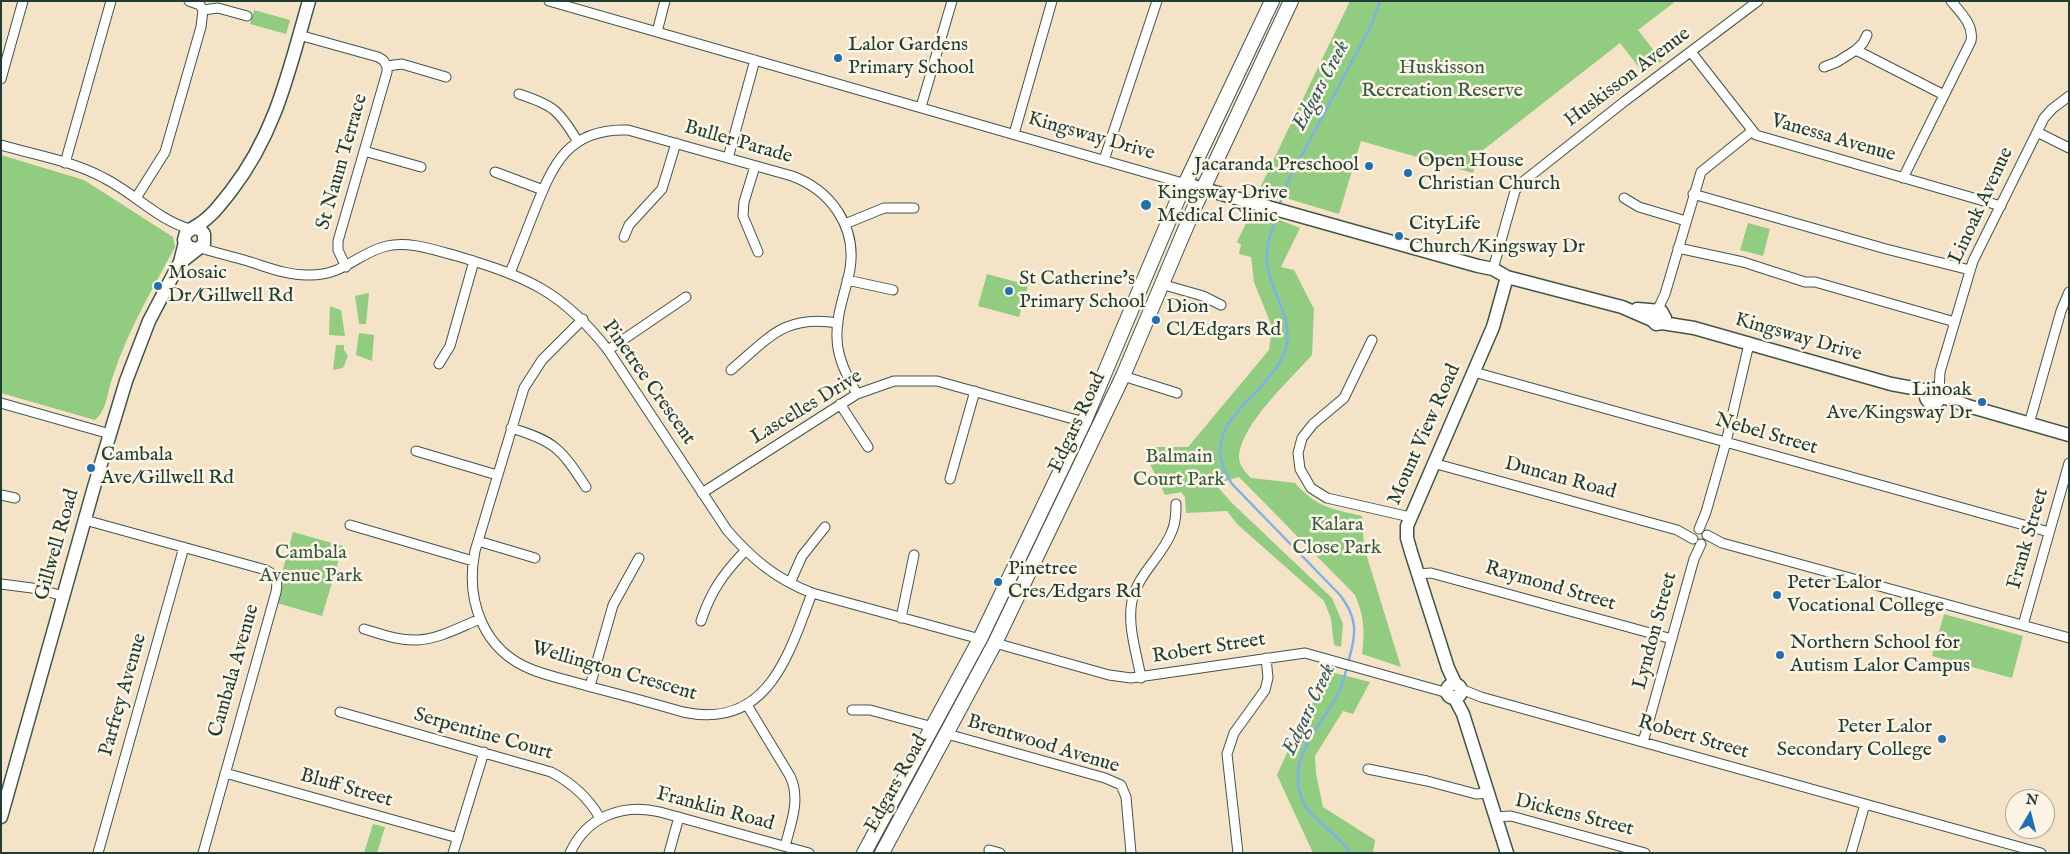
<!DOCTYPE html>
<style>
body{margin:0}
#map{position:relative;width:2070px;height:854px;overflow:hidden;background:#f5e3c8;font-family:"IM FELL English",serif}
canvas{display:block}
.frame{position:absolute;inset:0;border:2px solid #1f3d34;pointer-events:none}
.north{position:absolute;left:2005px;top:789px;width:50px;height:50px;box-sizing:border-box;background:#fcf5e5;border:1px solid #a4ab9e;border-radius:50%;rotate:8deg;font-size:14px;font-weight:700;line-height:20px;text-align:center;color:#1f3d34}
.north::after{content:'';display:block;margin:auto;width:18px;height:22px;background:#1f6fb2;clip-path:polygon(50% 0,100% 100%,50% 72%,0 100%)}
</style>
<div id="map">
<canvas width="2070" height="854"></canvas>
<div class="frame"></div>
<div class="north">N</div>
</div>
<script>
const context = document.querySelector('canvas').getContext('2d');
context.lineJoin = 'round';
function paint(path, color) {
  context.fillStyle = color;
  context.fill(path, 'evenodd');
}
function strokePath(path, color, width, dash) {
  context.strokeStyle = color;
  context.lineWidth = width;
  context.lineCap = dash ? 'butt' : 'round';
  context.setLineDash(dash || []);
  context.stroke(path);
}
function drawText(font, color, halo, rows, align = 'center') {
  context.font = font + ' "IM FELL English",serif';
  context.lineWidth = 5;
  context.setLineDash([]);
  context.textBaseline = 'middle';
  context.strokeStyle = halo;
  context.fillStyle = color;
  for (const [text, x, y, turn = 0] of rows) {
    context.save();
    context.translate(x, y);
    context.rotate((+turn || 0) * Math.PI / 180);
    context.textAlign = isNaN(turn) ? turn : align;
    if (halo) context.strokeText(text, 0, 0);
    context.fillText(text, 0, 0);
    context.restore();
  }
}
const green = new Path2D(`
 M1350,1H1676L1638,30L1662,61L1644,74L1620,43L1478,154L1473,173L1361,141L1339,214L1259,190Z
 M254,10L290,20L286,34L250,24Z
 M1,155L84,180L173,237L175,247C152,290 127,332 112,379C107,393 107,410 95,420L1,393Z
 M1267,215L1300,228L1281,267L1294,270L1314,309L1312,355C1291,379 1243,422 1239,455C1238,464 1245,472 1251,478L1295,483C1316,507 1332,509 1362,516L1364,547L1401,667L1362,654C1365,632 1364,615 1355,595L1239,477L1215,484L1232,503L1332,598L1343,624L1341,647L1334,645L1331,619L1324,601L1237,524L1227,511L1186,513L1185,497L1181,492L1165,495L1148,460L1149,447H1188L1269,350L1272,327L1254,282L1251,257L1239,254L1241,245L1237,242L1249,217Z
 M1748,223L1770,229L1763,256L1740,250Z
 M987,274L1028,285L1019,317L978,306Z
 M369,293L366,324H359L355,296Z
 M330,306L341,310L345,336L329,335Z
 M359,333L374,335L372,361L356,355Z
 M336,345H344V350L348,356L343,368L333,370Z
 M293,532L343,546L322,616L277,603L283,580L282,573Z
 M1944,614L2023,636L2012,678L1932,656Z
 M1331,672L1370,682L1353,714L1343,711L1315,756L1316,773L1323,807L1375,840L1373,853H1313L1277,775L1301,722Z
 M373,824L385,827L377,853H364Z`);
const stream = new Path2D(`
 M1279,206L1289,179L1371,26L1380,1
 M1277,213C1272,230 1265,248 1267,265C1272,296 1298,324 1283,356C1263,400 1192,426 1232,484L1340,595C1357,617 1357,632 1349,659C1346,670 1344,681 1339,692C1322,726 1285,758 1302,799C1311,821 1338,833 1351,853`);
const street = new Path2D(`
 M189,1L200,5L203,10
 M549,1L1186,184
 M203,10L218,8L247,16
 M657,32L665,1
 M299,35L378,57L383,60L387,66L402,64L446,77
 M1856,50L1863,43L1867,35
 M1691,52L1756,135L2001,206
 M1824,67L1837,62L1856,50L1944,95
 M1,79L23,1
 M519,94C553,105 559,110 578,142
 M921,107L952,1
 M2037,132L2069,148
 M1014,134L1052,1
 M1,145C35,155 73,161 104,178C134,193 158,220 190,229
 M364,151L421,167
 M728,158L755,60
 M1104,160L1157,1
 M65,163L111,1
 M755,166L744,202L743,216L758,252
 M495,172L543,190
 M1903,178L1971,41C1974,25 1961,13 1951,1
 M1693,194L1886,249L1970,270
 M136,198L165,152L201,27L203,10
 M1624,198L1639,207L1686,221
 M845,224L884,208H914
 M624,237L629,225L662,189L676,143
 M200,248C214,252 229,256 244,260C265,266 287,276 310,275C345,275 357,253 387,246C410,241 434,250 457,256C527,277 562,291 608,350L727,530C752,559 776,579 812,593L980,639
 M1678,248L1743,262L1805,282H1815L1955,322
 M346,267L338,250V241L387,72V66
 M1493,269L1515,191L1520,184L1625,101L1758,1
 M510,273C518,253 526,232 534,212C553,164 568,128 628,130L792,176C830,190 857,226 850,269C846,291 836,314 837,337C837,358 847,376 857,394
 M847,280L893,290
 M1161,284L1203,296L1221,305
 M1657,311L1665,294L1701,172L1752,131
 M583,319L542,360L524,388L475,551C465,600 483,651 533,670C551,677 572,681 591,687C622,695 652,703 683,712C767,730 788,657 812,593
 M1372,340L1344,398L1313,424L1302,438L1298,453L1300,469L1311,488L1327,498L1410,517
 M608,350L686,297
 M439,364L450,346L474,261
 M731,370C769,338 784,314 838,323
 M1474,372L2049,532
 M1123,376L1177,393
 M1939,392L1940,372L1973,261L2044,118L2052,109L2069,96
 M1,403L110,434
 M840,404L868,447
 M2029,424L2061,311L2069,292
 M511,428C555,441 561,449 586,487
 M416,451L497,475
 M1433,463L1677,530L1693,539
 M950,479L975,391
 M702,493L857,394L894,381H937L1084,422
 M1,495L15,498
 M85,520L266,570C277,576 278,581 276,592L203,853
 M350,525L473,561
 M1699,529L1706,512L1726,442L1749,344
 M1707,535L1722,543L2069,638
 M478,541L535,558
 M1418,574L1431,573L1672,639
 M790,583L802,556L825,527
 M1,584L32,588L64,596
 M901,618L914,555
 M701,621C711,591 723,574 745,551
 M2023,625L2069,463
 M364,629C381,634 399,641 417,640C439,639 460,627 480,619
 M995,643L1109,675L1131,678L1305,653L1448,693
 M1141,678C1137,654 1127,626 1132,601C1138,573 1163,556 1172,531C1176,522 1176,513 1176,504
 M590,686L613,605L639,558
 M1461,689L1481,697L2041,853
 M747,705L790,776C801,799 791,823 785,846
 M852,710H870L933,727
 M340,712L551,772C572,783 588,797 600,818
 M947,734L1105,778L1121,785L1126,797L1131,853
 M1643,742L1694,559L1701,544
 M1368,769L1427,781L1476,794L1488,793
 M225,773L458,838
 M1495,817L1511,816L1645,853
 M989,850L1000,853
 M98,853L184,547
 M453,853L484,752
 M570,853C587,816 623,803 660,812L809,853
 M669,853L679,817
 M1238,853L1227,754L1234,733L1265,690L1268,678L1266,658
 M1851,853L1865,804`);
const secondary = new Path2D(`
 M1186,184L1478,266L1493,269L1507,277L1622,307L1652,320
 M193,228C210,219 219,206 231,191C276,133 289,70 309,1
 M181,262L204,244V234L200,229L193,228L186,233L184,240L188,247L197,249
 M1637,309L1661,311L1665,318L1662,323L1656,324L1652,320V315L1655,311
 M1662,323L1694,328L1891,384L1929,391
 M1926 396a7 7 0 1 1 14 0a7 7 0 1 1-14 0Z
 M1940,396L1968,406L2069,435
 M1455,683L1448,668L1411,552L1407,538V526L1493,327L1507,277
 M1447 691a7 7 0 1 1 14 0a7 7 0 1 1-14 0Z
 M1454,697L1463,714L1507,853
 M1,817L94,487L126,381L149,321L180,262L185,242`);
const primary = new Path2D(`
 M864,853L980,639L1084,422L1178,199L1272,1
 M882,853L995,643L1123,376L1195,206L1291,1`);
const markers = [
 [838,58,5,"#1f6fb2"],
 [1369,166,5,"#1f6fb2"],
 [1408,173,5,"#1f6fb2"],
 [1146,205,6,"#1f6fb2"],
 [1399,236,5,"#1f6fb2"],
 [158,286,5,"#1f6fb2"],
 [1009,291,5,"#1f6fb2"],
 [1156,320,5,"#1f6fb2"],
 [1982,402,5,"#1f6fb2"],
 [91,468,5,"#1f6fb2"],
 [998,582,5,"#1f6fb2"],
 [1777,595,5,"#1f6fb2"],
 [1780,655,5,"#1f6fb2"],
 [1942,739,5,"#1f6fb2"]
];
const poiNames = [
 ["Lalor Gardens",848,46],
 ["Primary School",848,69],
 ["Open House",1418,162],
 ["Christian Church",1418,185],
 ["Jacaranda Preschool",1359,166,"right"],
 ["Kingsway Drive",1157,194],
 ["Medical Clinic",1157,217],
 ["CityLife",1409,225],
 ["Church/Kingsway Dr",1409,248],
 ["Mosaic",168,274],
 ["Dr/Gillwell Rd",168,297],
 ["St Catherine's",1019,280],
 ["Primary School",1019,303],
 ["Dion",1166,308],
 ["Cl/Edgars Rd",1166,331],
 ["Linoak",1972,391,"right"],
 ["Ave/Kingsway Dr",1972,414,"right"],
 ["Cambala",101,456],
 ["Ave/Gillwell Rd",101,479],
 ["Pinetree",1008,570],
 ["Cres/Edgars Rd",1008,593],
 ["Peter Lalor",1787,584],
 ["Vocational College",1787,607],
 ["Northern School for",1790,644],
 ["Autism Lalor Campus",1790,667],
 ["Peter Lalor",1932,728,"right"],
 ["Secondary College",1932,751,"right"]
];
const parkNames = [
 ["Huskisson",1442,69],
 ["Recreation Reserve",1442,92],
 ["Balmain",1179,458],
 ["Court Park",1179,481],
 ["Kalara",1337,526],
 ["Close Park",1337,549],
 ["Cambala",311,554],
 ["Avenue Park",311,577]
];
const streetNames = [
 ["Huskisson Avenue",1628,78,-37],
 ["Kingsway Drive",1091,137,16],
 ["Vanessa Avenue",1833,139,16],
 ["Buller Parade",738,143,16],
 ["St Naum Terrace",343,162,-74],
 ["Linoak Avenue",1982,206,-65],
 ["Kingsway Drive",1798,338,16],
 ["Pinetree Crescent",648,383,55],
 ["Lascelles Drive",807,408,-31],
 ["Edgars Road",1078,423,-65],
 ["Mount View Road",1425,435,-66],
 ["Nebel Street",1766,435,16],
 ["Duncan Road",1560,479,15],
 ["Frank Street",2029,539,-74],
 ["Gillwell Road",58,545,-74],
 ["Raymond Street",1550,587,16],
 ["Lyndon Street",1656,631,-75],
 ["Robert Street",1209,649,-9],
 ["Cambala Avenue",235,671,-74],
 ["Wellington Crescent",614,672,16],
 ["Parfrey Avenue",124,695,-74],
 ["Serpentine Court",483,735,16],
 ["Robert Street",1693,738,16],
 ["Brentwood Avenue",1043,745,17],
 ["Edgars Road",897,784,-61],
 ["Bluff Street",346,789,16],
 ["Franklin Road",715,810,15],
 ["Dickens Street",1574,816,14]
];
const waterNames = [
 ["Edgars Creek",1322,86,-62],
 ["Edgars Creek",1310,710,-65]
];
paint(green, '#91cc80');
strokePath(stream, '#7cb1ea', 2.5);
strokePath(street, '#3f564a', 11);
strokePath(secondary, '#3f564a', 15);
strokePath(primary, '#3f564a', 16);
strokePath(street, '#fff', 9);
strokePath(secondary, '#fff', 12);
strokePath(primary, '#fff', 14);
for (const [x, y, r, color] of markers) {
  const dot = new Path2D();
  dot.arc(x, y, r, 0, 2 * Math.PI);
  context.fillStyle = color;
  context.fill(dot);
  strokePath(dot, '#fcf5e5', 2);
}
drawText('20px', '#1f3d34', '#fcf5e5', poiNames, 'left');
drawText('20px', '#365a43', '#fcf5e5', parkNames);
drawText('20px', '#1f3d34', '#fcf5e5', streetNames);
drawText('italic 21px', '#365a62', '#fcf5e5', waterNames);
</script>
